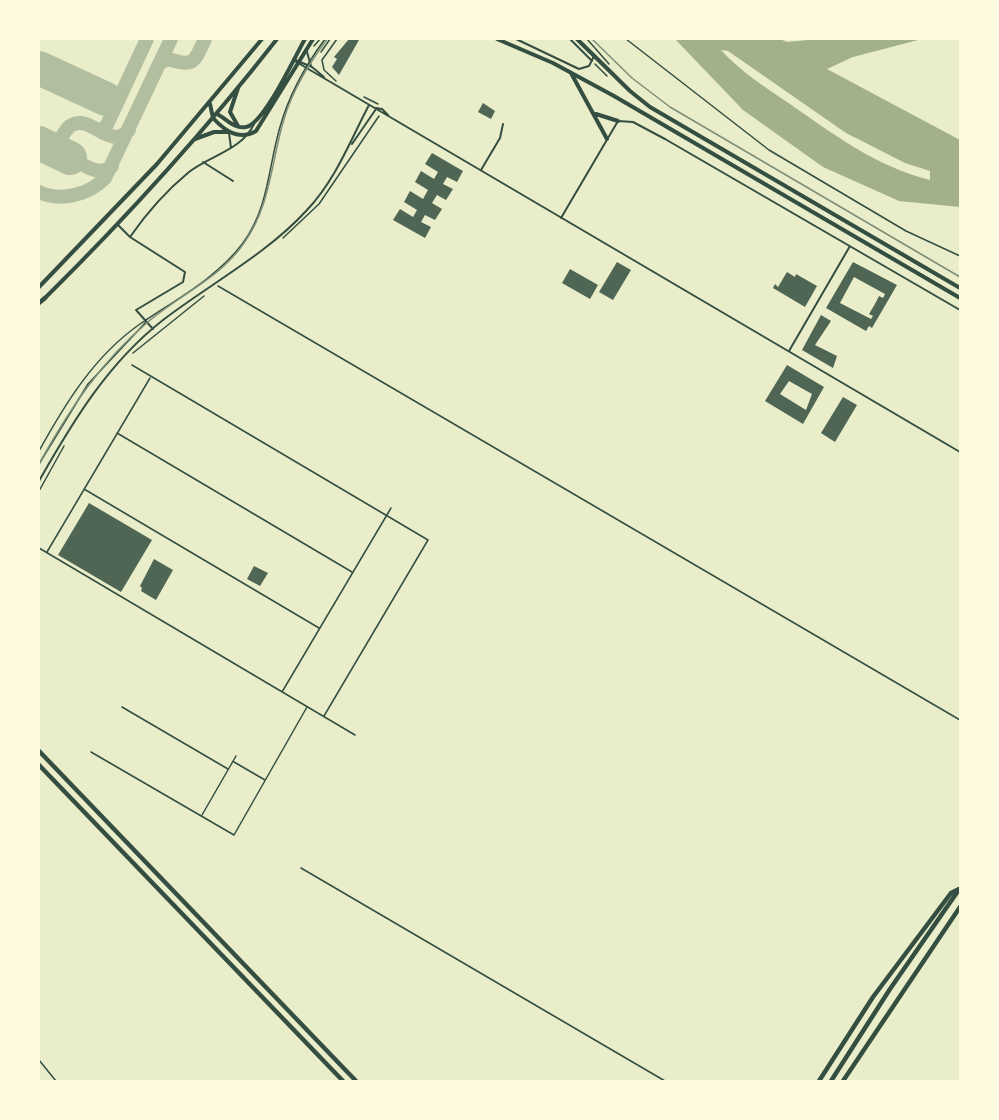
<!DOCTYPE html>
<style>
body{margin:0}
#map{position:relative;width:999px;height:1120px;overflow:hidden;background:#e9edc9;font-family:Mulish,sans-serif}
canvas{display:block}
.frame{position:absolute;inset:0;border:40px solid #fefae0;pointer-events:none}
</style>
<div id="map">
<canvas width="999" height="1120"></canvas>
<div class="frame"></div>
</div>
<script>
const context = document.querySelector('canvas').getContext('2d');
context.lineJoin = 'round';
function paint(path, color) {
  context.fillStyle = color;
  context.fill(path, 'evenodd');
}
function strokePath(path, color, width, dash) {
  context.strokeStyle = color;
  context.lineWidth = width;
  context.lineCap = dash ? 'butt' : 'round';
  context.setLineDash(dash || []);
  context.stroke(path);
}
const water = new Path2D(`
 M675,39H780L787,42L818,39H922L853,57L827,69L960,140V207L899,201L823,167L743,110ZM721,50L728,51L846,133L905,163L930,171V180C877,167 833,134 790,104C765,87 741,72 721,50Z`);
const taxiway = new Path2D(`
 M160,63L168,59C194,67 194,63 205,39
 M103,133L147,39
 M45,146H55C61,140 64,131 70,126C90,112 110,152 129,130
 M70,158C83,164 99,178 112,166
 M39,192C60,202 89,195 105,178L171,39`);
const runway = new Path2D(`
 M39,68L106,99
 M39,143L70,158`);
const building = new Path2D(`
 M349,39L359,40L339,75L332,67L337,59L334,57Z
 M483,103L495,111L491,119L478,112Z
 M432,153L463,171L457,182L447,177L443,184L453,189L446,200L437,195L432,203L442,209L435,220L425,215L421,222L431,227L425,238L393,220L400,209L413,217L417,210L404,202L410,191L423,199L428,190L415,182L421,171L434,179L438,172L425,164Z
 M617,262L631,270L613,300L599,292Z
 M853,262L897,285L872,328L869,326L866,331L826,308ZM854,277L885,294L883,298L879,296L875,304L869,314L873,316L871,319L840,303Z
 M570,269L598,285L590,299L562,283Z
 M787,272L795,277L796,274L817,286L805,307L773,288L775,284L778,287Z
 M821,315L831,321L815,345L837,356L833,368L802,350Z
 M787,365L824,387L803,424L765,401ZM789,381L812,394L806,410L780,394Z
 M843,397L857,405L835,442L821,433Z
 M89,503L152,540L121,592L58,555Z
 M154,559L173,570L156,600L141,591L142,588L140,586Z
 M254,566L268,573L260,586L247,579Z`);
const path = new Path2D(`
 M587,39L609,64
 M314,46L320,39
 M321,52L330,39
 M595,64L607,76
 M336,81L324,70L322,60L337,39
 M364,97L378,104
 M283,238L319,204L379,116
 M218,286L960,720
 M133,353L204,296
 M39,491L64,446`);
const service = new Path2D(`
 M626,39L769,150L906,231L960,256
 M132,365L428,540L324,716
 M117,433L352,572
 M39,451C65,404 94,356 140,324C175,300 217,278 243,243C269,207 268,168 280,127C289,95 305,66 325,39
 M39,464L88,384L146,322
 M84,489L319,628
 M39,548L355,735
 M47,552L150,378
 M282,692L391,508
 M122,707L228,769
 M91,752L234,835L307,707
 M234,762L265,780
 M202,815L236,756
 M301,868L665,1081
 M39,1060L56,1081`);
const minor = new Path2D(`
 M516,39L579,69L589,66L594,56
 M570,39L592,61
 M307,52L311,66
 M293,59L312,67L324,77
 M293,60L960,452
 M376,108L382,109L388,115
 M229,133L231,148
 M352,144L376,109
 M203,162L233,181
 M481,170L500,138L503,124
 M561,218L618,121L633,122L665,139L960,310
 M118,225L130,237L185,272L183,282L136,310L153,329
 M130,237C146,214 167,190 189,172C211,155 242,150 254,124
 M789,351L850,246
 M39,481C73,421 108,363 163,320C210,284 267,254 307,210C336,179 350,141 369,105`);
const secondary = new Path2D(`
 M497,39L553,63L614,96L960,298
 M577,39L630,91L650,107L960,288
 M571,73L607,139
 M217,114C227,119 233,129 246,127C264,124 295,56 305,39
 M596,114L618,121
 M213,118C225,131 239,141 256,131L313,39
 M238,126L230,112L238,88
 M195,139L214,132H229`);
const primary = new Path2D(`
 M210,104L213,118
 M39,287L157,164L262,39
 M45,298C128,216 205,131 277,39`);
const trunk = new Path2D(`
 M39,303L45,298`);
const motorway = new Path2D(`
 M39,751L356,1081
 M39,765L343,1081
 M819,1081L873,997L951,893L959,889
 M831,1081L890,989L958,891
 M843,1081L960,907`);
const tram = new Path2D(`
 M39,464C69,410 101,361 149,321C181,294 220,278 244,243C271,205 271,162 284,119C293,89 309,64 327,39`);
const rail = new Path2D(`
 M592,39L632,78L670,107L960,277`);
paint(water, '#a3b18a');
strokePath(taxiway, '#b2bea0', 14);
strokePath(runway, '#b2bea0', 34);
paint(building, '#4f6655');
strokePath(path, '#344e41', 1.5);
strokePath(service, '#344e41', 1.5);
strokePath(minor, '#344e41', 2);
strokePath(secondary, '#344e41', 4);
strokePath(primary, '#344e41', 4);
strokePath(trunk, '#344e41', 4.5);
strokePath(motorway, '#344e41', 4.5);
strokePath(tram, '#7c8e77', 1.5);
strokePath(rail, '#7c8e77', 1.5);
</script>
